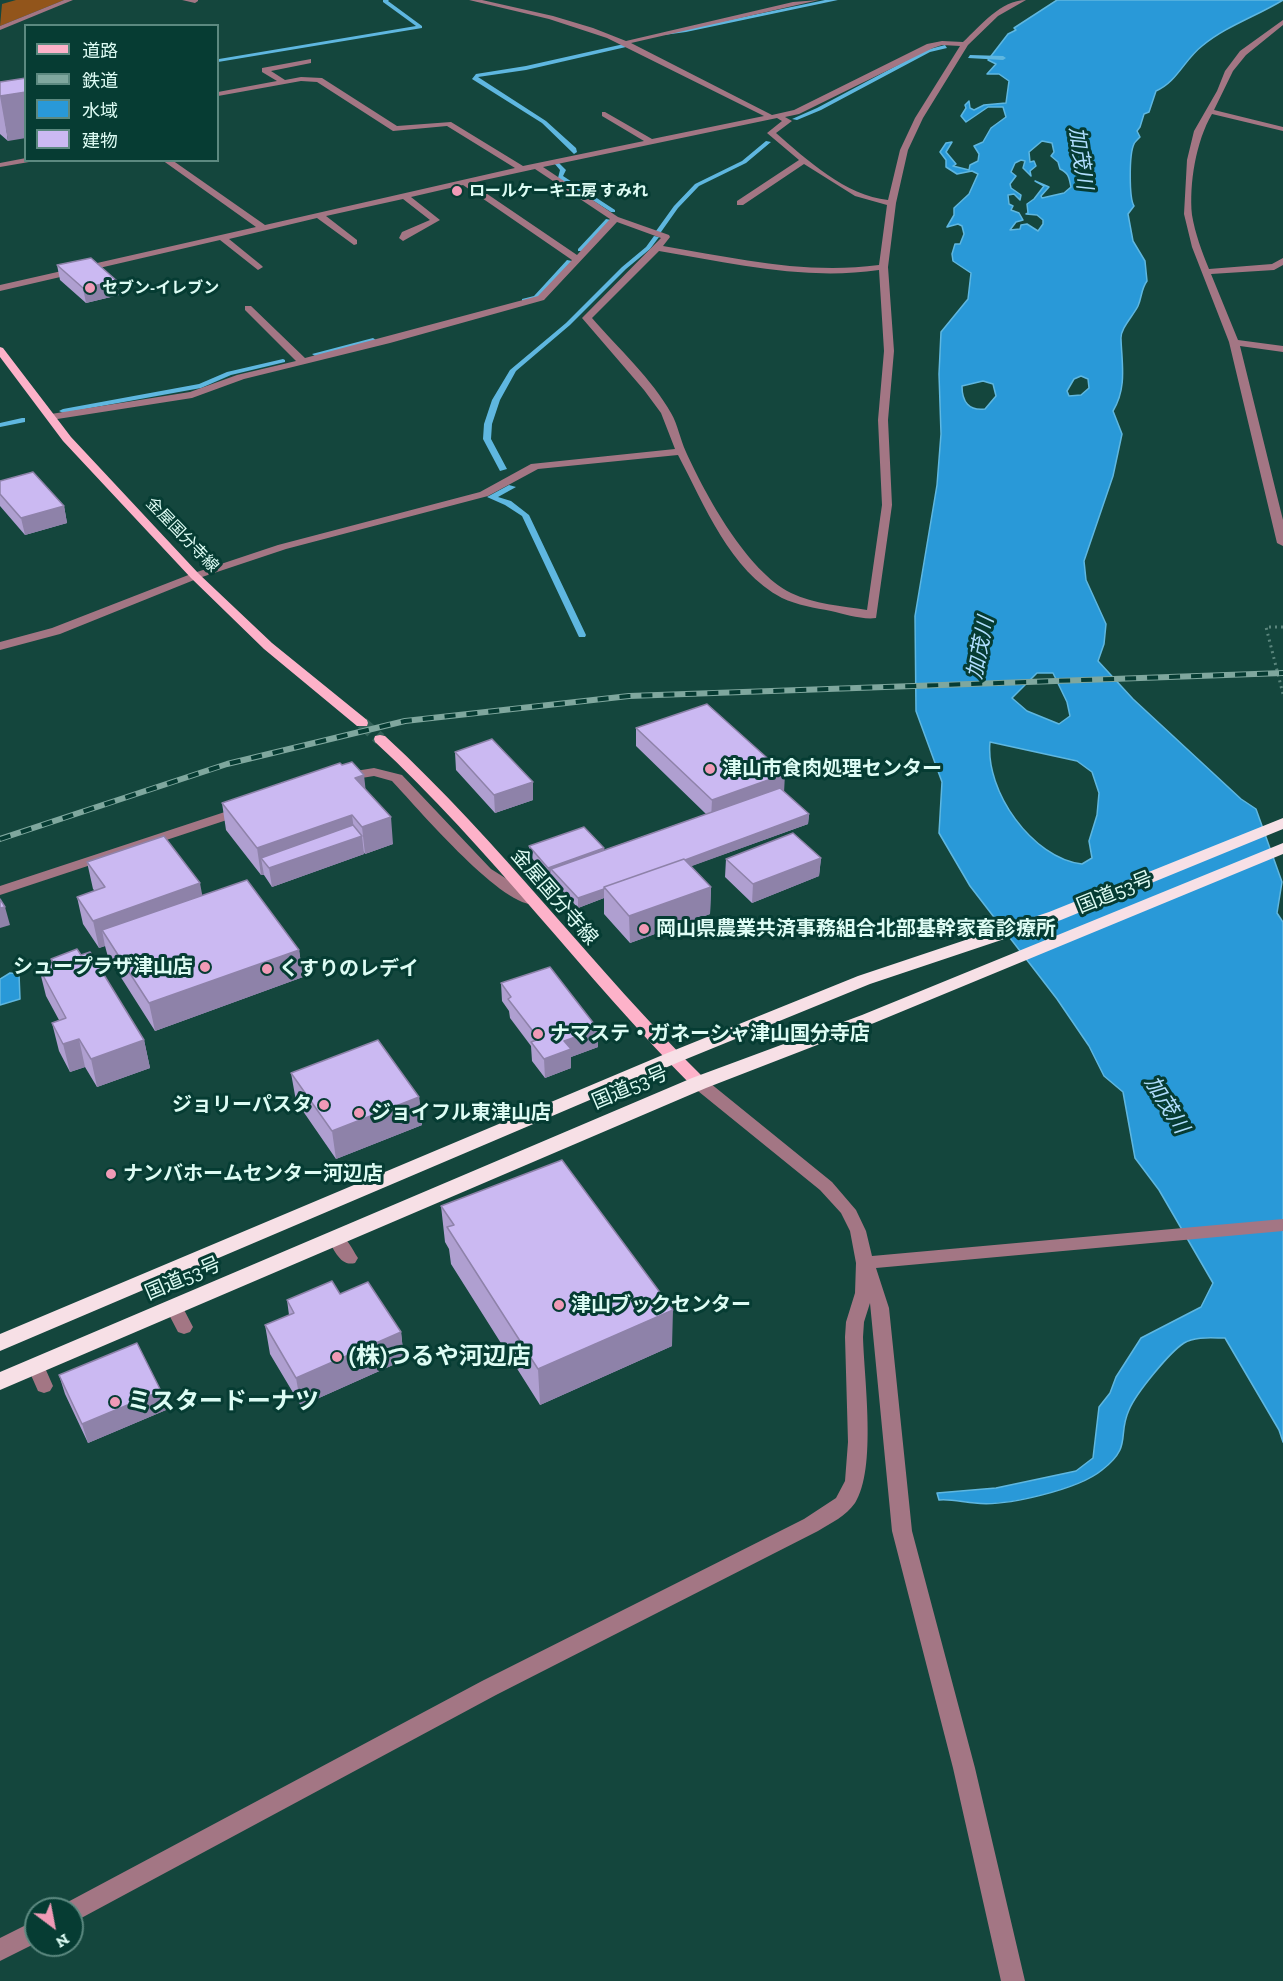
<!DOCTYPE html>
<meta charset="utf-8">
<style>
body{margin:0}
#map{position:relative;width:1283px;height:1981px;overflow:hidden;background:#14463d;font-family:"Zilla Slab","Noto Sans JP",serif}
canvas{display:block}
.legend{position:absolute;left:24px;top:24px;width:195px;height:138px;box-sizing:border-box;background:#063c33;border:2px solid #5c8980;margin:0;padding:8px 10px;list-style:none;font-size:18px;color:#ddfcf4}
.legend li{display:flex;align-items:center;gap:12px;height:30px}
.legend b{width:30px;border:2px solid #5c8980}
.north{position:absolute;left:24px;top:1897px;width:60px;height:60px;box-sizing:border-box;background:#063c33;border:2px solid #5c8980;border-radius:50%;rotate:148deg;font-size:16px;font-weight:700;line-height:24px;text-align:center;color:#ddfcf4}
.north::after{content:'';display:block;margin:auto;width:21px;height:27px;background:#f09ab6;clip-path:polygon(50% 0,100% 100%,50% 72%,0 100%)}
</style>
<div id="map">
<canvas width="1283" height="1981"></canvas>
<ul class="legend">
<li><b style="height:8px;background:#fdb2c9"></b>道路</li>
<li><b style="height:8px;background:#7fa79e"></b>鉄道</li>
<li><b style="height:16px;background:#2999d8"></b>水域</li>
<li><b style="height:16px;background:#cbb9f2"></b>建物</li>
</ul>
<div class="north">N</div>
</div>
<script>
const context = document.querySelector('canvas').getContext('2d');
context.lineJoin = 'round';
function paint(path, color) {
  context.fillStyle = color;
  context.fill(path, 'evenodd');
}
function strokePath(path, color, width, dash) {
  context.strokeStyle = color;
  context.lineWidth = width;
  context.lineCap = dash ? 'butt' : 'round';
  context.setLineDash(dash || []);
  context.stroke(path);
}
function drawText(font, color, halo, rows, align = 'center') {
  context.font = font + ' "Zilla Slab","Noto Sans JP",serif';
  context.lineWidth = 6;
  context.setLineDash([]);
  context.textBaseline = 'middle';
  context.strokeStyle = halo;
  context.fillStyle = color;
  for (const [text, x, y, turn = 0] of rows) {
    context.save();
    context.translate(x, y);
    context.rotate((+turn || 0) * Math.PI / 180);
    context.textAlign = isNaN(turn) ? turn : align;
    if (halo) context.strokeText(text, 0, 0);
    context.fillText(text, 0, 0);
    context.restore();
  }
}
const forest = new Path2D(`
 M16,0H64L0,26L2,4Z`);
const water = new Path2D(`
 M1057,0H1283C1257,16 1226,26 1202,46C1184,60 1177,82 1156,91L1149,112L1144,114L1140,127L1137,131L1140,137C1139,138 1134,143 1134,144C1129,154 1129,198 1134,206L1128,214L1133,241L1145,261L1147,281C1141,289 1142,297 1138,306C1133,316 1120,329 1121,339C1122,365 1127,388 1113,411L1122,434L1113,476L1084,561L1086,580L1106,624L1104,644L1098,661L1133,699L1241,799L1256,809L1282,882L1277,913L1283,922V1442L1279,1430L1225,1338C1213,1338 1195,1336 1184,1343C1170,1352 1136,1393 1129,1410C1117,1436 1133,1446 1102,1470C1079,1489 1006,1507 975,1503C962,1502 952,1499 939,1500L937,1493L996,1488L1076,1471L1093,1458L1099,1407L1110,1393L1116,1377L1141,1338L1201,1307L1213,1283L1159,1190L1135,1158L1123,1092L1104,1076L1089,1046L1057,999L970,886L939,833L942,782L916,711L915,616L937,485L941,434L939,374L941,332L968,299L971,273L953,261L952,254L955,244H960L964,234L962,226L958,224L947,227L954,215V208L969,194L978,174L972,171L957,174L946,167V160L940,152L946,143L952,142L946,152L956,164L953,166L969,170L970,165L978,161L979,154L974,146L983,142L991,128L1006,117L1003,107H988L966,122L961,116L966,108L965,105L969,101L970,108L974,110L984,105L1006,103L1009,81L999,74H987L996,64L988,60L1008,34L1016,30L1014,28ZM1042,141L1052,143L1054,152L1051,156L1058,162L1060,169C1069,173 1069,178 1071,187L1064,193L1042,198L1041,196L1049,187L1035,181L1044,186L1034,199L1027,204L1028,213L1026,214L1037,215L1043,220V224L1038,231L1027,224L1021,225L1020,229L1010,230L1016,222L1023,220L1019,213L1011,210L1013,206L1009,204L1008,195L1014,194L1020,200L1021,195L1011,188L1010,184L1016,176L1011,172L1015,163L1021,160L1025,161L1023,168L1031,176L1030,171L1036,166L1034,161L1030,162L1029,152ZM1081,376L1088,379L1089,388L1081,395L1069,396L1067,391L1074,379ZM983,381L993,384L996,396L985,409C969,411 962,402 962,386ZM1037,673H1053L1067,702L1070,716L1059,724L1027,711L1012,698ZM990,742L1077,761L1092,772L1099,793L1097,815L1089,841L1092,858L1082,864C1032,858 985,791 990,742Z
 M10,973L19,974L20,999L0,1005V979Z`);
const stream = new Path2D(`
 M383,0H389L388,1L422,26V28L218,62L219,59L416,26L383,2Z
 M825,0H838L686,32L664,35L662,34Z
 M624,44L626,47L526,70L478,77L546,121L576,148L577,152L574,154L542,123L472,79L476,74L526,66Z
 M945,45L947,48L930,52L821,110L797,120L792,119L817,108L926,50Z
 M970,55L1003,56L1006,58L1003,60L968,58Z
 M766,141L771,142L746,163L699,186L678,208L661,232H657L656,231L674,206L695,184L742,161Z
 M557,161L566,170L563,176L615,210V212H611L558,178L560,170L554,163Z
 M606,219L611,220L582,251H578V249Z
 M654,236L659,237L650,249L626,269L570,325L516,371L500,400L492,424L491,439L507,469L500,471L483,439L484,424L492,400L510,370L566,323L622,267L646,247Z
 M567,260L572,261L538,298L522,301V299L534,296Z
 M373,338L376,340L375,341L315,356L312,354Z
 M283,359L285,360V362L231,375L201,388L63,413L59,411L63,409L199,384L227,372Z
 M22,418H25V422L0,427V423Z
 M509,485L516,487L498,497L511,501L529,515L586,635L585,637H579L578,635L522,516L505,505L487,497Z`);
const majorTunnel = new Path2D(`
 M362,723L380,739`);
const path = new Path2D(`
 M1283,627H1266L1283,694`);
const minor = new Path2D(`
 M64,0H73L0,30V26Z
 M182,0H198V1L195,3Z
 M469,0H482L553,16L593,28L626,41L793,2L819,0L631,43L772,115L794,110L927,44L942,41L963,42C980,26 1001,0 1026,0L998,16L968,45L923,118L908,150L896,203L888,267L894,351L888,420L892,505L876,618C863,620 844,614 831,611C815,608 797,605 782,598C730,571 704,504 678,455L538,469L488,496L286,549L199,578L60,634L0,650V642L52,628L191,574L278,545L480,492L531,464L675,449L661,413L644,390L582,318L661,238L617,222L544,300L390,343L244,379L192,398L51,420L46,417L51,414L190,392L237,375L296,361L245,310V306H251L305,358L538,296L572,260L463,185L411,197L440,220L403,241L399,238L402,232L430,220L403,199L326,216L357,240V244L354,245L317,218L229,239L261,265L263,267L258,270L220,240L0,291V285L256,227L162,160H172L265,225L515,168L447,126L393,131L317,82L301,81L218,96V92L277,81L262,72V68L311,59V63L271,71L285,80L301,77L322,78L397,126L451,122L523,166L644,141L602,116V112H605L652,139L764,116L607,38L549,19ZM942,45L960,46L915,118L900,150L888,200C846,196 806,159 776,133L792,121L785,117L799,114L933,48ZM777,118L782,121L767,133L799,160L737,201V205H743L804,164L855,196L887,205L879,265C805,275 735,258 663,246L670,237L669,235L618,217L543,167ZM535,169L610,219L577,255L471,183ZM659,251C732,263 804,281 879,270L884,351L878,420L882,505L867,610C842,606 814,604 791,593C747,571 706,496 686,452C680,439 678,425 671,413C653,380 617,347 592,318Z
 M1283,20V25L1246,55L1233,71L1214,110L1283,127V131L1212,114C1196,141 1189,184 1192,215C1195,233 1202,252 1209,269L1272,264L1283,258V265L1274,270L1211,274L1238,340L1283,346V352L1240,346L1283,520V546L1277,543L1229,342L1192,247L1184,214L1187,160L1194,131L1217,91L1225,71L1240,51Z
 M26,158V160L29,162L0,167V163Z
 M374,768L402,775L491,869L537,898L539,901L537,904C505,912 415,805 392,781L374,776L343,781L336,777L343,773Z
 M243,806L248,807L250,810L248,813L0,895V886Z
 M699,1078L705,1079L832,1182L856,1210L866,1231L872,1256L1283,1219V1231L876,1268L889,1308L912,1531L975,1768L1025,1981H1001L953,1768L892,1531L870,1303L864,1322L863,1337C864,1378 877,1469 855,1503C846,1516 831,1523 818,1531L496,1695L72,1923V1909H62L64,1904L482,1681L804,1519L836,1498L845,1481L848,1442L845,1337L846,1322L855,1293L856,1263L850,1231L841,1213L820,1190L693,1087L691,1083L693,1079Z
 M336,1232C346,1235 352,1249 358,1258L355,1263C340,1267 334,1249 327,1238L330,1234Z
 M174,1300L180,1302L193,1327L190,1332L184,1334L178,1332L165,1307L168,1302Z
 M36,1359L42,1361L53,1386L50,1391L44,1393L38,1391L27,1366L30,1361Z
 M36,1920V1943L0,1961V1938Z`);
const major = new Path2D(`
 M0,347L3,348L71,437L199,574L272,643L367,720L368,723L367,726H357L264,649L191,578L63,441L0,357Z
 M380,735L385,736C500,842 594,969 705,1079L707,1083L705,1087H693C583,976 490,848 375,742L374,739L375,736Z`);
const highway = new Path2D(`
 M1283,818V829L1061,920L870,984L679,1062L0,1351V1334L665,1054L858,976L1049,912Z
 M1283,843V854L874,1023L706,1088L0,1390V1372L692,1078L862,1015Z`);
const rail = new Path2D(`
 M0,839L227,764L405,721L629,696L1283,673`);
const wall = new Path2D(`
 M0,82L8,141L0,134Z
 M57,265L117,281L119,295L86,303L60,280Z
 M0,481L64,506L67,523L25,535L0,506Z
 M636,728L784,792L809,814L808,824L691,866L711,887L710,914L630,943L604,914V898L578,908L551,878V876L549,877L529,855V846L604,850L706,814L636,746Z
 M455,752L533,800L495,813L456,770Z
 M365,790L393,844L365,854L363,851L364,854L272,887L264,875H261L226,830L222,803Z
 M821,858L819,876L752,903L725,877L726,859Z
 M87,862L202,895L299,950L303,977L155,1031L108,957L105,946L99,948L83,924L77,897L95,891L93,889Z
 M51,959L144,1040L150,1068L97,1087L85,1067L70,1072L59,1051L52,1023L59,1020L46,996L39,968L52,964Z
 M501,983L598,1029V1047L571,1057V1068L545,1078L532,1061L531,1046L510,1018L509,1011L502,1001Z
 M291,1073L419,1097L422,1125L336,1159L296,1101Z
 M441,1206L672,1346L540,1405L451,1264L449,1249L445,1242Z
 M340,1294L401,1332L404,1360L301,1406L270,1354L265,1325L289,1315L287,1300Z
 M59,1375L166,1410L88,1443L65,1394Z`);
const shadedWall = new Path2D(`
 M26,92V138L8,141L0,96Z
 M117,281L119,295L86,303L83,288Z
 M64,506L67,523L25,535L21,518Z
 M785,774L784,793L711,819L712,800Z
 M364,775L367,802L355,778Z
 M533,782V800L495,813L494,795Z
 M809,814L808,824L612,895L605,888Z
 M352,815L355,838L362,836L364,854L272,887L269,868L261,858L264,875H261L257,848Z
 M391,817L393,844L365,854L362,827Z
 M604,848V857L551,869V876L549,877L548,868Z
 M821,858L819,876L752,903L753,884Z
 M200,883L205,910L102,930L105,946L99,948L93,921Z
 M711,887L710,914L630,943L629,916Z
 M604,889V898L578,908V898Z
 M5,907L10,925L0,928V908Z
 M299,950L303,977L155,1031L149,1003Z
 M598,1029V1047L571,1057V1068L545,1078L544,1059L564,1041Z
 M79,1039L85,1067L70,1072L63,1044Z
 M144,1040L150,1068L97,1087L91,1059Z
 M419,1097L422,1125L336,1159L332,1131Z
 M673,1310L672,1346L540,1405L538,1369Z
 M401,1332L404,1360L301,1406L296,1378Z
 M161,1391L166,1410L88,1443L82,1424Z`);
const building = new Path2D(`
 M26,78V92L0,96V82Z
 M91,258L117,281L83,288L57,265Z
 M33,472L64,506L21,518L0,494V481Z
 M707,704L785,774L712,800L636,728Z
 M492,739L533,782L494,795L455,752Z
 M352,762L364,775L355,778L391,817L362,827L352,815L257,848L222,803L340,763L342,765Z
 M780,788L809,814L685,860L684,859L604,887V889L578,898L551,869Z
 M353,825L362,836L269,868L261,858Z
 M584,827L604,848L548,868L529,846Z
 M793,833L821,858L753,884L726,859Z
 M164,836L200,883L93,921L77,897L105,887L87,862Z
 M684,859L711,887L629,916L604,887Z
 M247,880L299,950L149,1003L102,930Z
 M0,899L5,907L0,908Z
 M77,949L81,955L90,952L144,1040L91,1059L79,1039L63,1044L52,1023L66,1018L39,968L54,963L51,959Z
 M550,967L598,1029L564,1041L571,1049L544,1059L531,1042L539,1039L508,999L511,997L501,983Z
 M378,1040L419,1097L332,1131L291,1073Z
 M562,1160L673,1310L538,1369L447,1227L454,1225L441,1206Z
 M332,1281L340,1294L368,1282L401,1332L296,1378L265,1325L294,1313L287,1300Z
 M137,1343L161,1391L82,1424L59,1375Z`);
const markers = [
 [457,191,6,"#f09ab6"],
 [90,288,6,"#f09ab6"],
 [710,769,6,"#f09ab6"],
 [644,929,6,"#f09ab6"],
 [205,967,6,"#f09ab6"],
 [267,969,6,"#f09ab6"],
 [538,1034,6,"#f09ab6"],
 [324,1105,6,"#f09ab6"],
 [359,1113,6,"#f09ab6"],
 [111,1174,6,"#f09ab6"],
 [559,1305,6,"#f09ab6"],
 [337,1357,6,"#f09ab6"],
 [115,1402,6,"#f09ab6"]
];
const farPoinames = [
 ["ロールケーキ工房 すみれ",469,191],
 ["セブン-イレブン",102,288]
];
const farStreetnames = [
 ["金屋国分寺線",182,535,46]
];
const poiNames = [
 ["津山市食肉処理センター",722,769],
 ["岡山県農業共済事務組合北部基幹家畜診療所",656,929],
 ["シュープラザ津山店",193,967,"right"],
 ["くすりのレデイ",279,969],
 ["ナマステ・ガネーシャ津山国分寺店",550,1034],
 ["ジョリーパスタ",312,1105,"right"],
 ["ジョイフル東津山店",371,1113],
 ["ナンバホームセンター河辺店",123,1174],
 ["津山ブックセンター",571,1305]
];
const streetNames = [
 ["国道53号",1115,893,-22],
 ["金屋国分寺線",554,897,49],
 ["国道53号",630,1088,-23],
 ["国道53号",183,1279,-23]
];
const waterNames = [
 ["加茂川",1080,158,82],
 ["加茂川",981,648,-79],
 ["加茂川",1166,1105,58]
];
const nearPoinames = [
 ["(株)つるや河辺店",349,1357],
 ["ミスタードーナツ",127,1402]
];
paint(forest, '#92551b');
paint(water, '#2999d8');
strokePath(water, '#5fb7e0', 1.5);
paint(stream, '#5fb7e0');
strokePath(majorTunnel, '#326158', 13, [13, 6]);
strokePath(path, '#5a857c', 3, [2, 4]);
paint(minor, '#a37684');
paint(major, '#fdb2c9');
paint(highway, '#f7e0e6');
strokePath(rail, '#7fa79e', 6);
strokePath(rail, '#063c33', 4, [11]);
paint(wall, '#af9fd0');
paint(shadedWall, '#8e82a9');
paint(building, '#cbb9f2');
strokePath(building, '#8e82a9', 1.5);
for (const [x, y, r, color] of markers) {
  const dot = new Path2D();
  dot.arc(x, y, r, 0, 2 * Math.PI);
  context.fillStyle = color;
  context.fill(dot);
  strokePath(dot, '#063c33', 2);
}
drawText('bold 16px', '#ddfcf4', '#063c33', farPoinames, 'left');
drawText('16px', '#ddfcf4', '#063c33', farStreetnames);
drawText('bold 20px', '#ddfcf4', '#063c33', poiNames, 'left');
drawText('20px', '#ddfcf4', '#063c33', streetNames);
drawText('italic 21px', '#b0defe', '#063c33', waterNames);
drawText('bold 24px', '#ddfcf4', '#063c33', nearPoinames, 'left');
</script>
